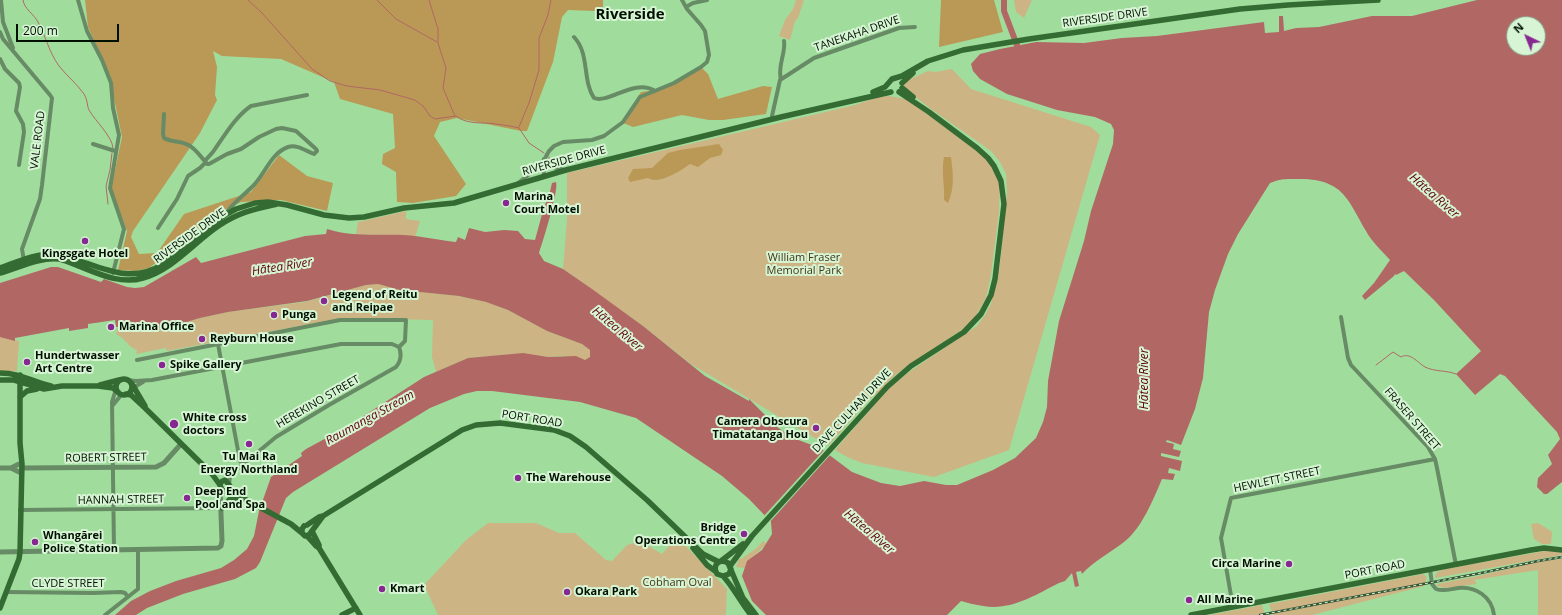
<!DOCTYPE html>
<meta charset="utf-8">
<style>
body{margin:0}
#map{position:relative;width:1562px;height:615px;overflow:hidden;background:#a0dd9d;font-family:"Open Sans",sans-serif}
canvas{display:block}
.north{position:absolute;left:1506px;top:16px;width:40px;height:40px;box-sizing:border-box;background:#d7f5d4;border:1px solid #81997f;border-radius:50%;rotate:317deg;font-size:11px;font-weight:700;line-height:16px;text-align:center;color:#001000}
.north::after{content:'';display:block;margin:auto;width:14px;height:18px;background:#872892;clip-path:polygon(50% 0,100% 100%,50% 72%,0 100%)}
.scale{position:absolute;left:16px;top:24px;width:103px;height:18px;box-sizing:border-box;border:2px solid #001000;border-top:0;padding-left:5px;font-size:12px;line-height:14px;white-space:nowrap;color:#001000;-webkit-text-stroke:3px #d7f5d4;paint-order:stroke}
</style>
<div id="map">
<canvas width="1562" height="615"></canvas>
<div class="north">N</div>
<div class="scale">200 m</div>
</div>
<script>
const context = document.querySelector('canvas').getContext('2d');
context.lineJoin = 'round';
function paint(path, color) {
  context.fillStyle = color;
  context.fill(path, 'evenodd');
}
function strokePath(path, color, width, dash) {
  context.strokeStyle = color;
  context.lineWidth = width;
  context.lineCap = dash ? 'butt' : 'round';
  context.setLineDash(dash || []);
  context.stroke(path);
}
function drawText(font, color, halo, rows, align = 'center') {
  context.font = font + ' "Open Sans",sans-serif';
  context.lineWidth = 4;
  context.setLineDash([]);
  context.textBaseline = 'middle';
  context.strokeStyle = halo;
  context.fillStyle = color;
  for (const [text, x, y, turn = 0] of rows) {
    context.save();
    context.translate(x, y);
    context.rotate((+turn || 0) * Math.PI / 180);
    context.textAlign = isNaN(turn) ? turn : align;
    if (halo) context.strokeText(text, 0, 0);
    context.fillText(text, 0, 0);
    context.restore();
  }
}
const green = new Path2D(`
 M796,0H804L798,18L795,21L790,40L779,36L785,20L793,9Z
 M1014,0H1032L1024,18L1016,12Z
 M952,69L971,89L1091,127L1100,135L1009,450L934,477L862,463L847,457L835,450L890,387L909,372L977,326L985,315L991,304L1000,263L1007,192L1006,174L1000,162L991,151L931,109L909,92L904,87V82L928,71L935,72Z
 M889,96L906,99L987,156L1000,184L999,212L991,275L986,298L974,319L963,329L910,364L891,379L875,396L874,395L828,446L691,364L643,326L563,269L567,219V173L855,105L878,97Z
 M406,211V219L420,221L415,237L356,234L358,222Z
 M378,284L400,290L459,296L486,302L508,310L547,331L582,344L590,350V357L585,360L564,356L548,357L518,354L468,358L436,372L432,357L433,320L342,318L167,351L166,348L136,354L137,350C129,348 126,339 116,334L118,327L141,325L163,329L200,318L228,312L305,302L366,285Z
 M0,336L19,341L17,371H0Z
 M488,523H536L559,533H575L606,560L612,561L627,545L640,541L662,554L677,537L727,589L726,615H438L424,585L466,540Z
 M1538,523L1551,531L1552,533L1551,544H1542L1534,539L1531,524Z
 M763,541L766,543C760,553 748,557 745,568L736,567L739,559H741L757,548Z
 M1550,550L1562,553V555L1435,578V576L1437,572L1445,569Z
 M1562,559V615H1538V570L1474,580L1477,584L1445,588L1437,586V584L1478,576L1546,560Z
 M1423,574L1427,577L1424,586L1312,615H1273L1269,604Z
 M1262,605L1265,615H1209Z`);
const forest = new Path2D(`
 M85,0H603V7L595,11L568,10L562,17L553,62L527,131H521L457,118L440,122L434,136L466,184L456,196L413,203L397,202L396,172L382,164L383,154L395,148L393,114L340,99L334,82L281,59L222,56L213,51L217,67L215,95L217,100L200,133L133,231L131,237L139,254L157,253L184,214L251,192L279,155L307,176L333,183L327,211L281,200L241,202L226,209L202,226L173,250L149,268L136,271L118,270L127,231L111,189L122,137L109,74L88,27Z
 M941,0H994L1003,32L939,47Z
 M702,68L708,74L718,99L763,86L772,87L766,114L723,120H709L682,115L633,127L621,122L641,92L656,90Z
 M719,144L723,150L721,155L710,158L698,167L690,164C681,171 658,185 648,178L630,182L628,178L633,169L652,168L668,153L680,150Z
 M944,157H951C953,172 955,188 948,203L944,200C945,186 941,171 944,157Z`);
const water = new Path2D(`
 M1477,0H1562V482L1547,494H1544L1537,487L1538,478L1552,464L1548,455L1560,439L1557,432L1505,376L1500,374L1475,395L1456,374L1481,351L1434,300L1404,271L1396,275L1395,274L1394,276L1365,300L1362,296L1374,283L1390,260C1384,253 1377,247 1372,240C1349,207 1349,179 1300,179C1288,179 1281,178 1270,183L1238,234L1228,254L1215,290L1209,312L1203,378L1195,409L1181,445L1167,440L1166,442L1174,444L1173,449L1181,451L1179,457L1161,453V456L1182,461L1180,471L1169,468L1168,473L1175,474L1173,480L1162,479C1153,500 1142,528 1124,542C1110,553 1094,561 1082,574L1081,571L1076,572L1079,586L1075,587L1072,573L1065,581L1059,583C1035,595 1011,611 983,606C976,605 968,603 961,601L947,615H766L752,601L742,576L747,561L762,550L772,534L771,522L749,499L722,476L636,418L580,402L492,391H477L464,394L430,408L293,492L286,498L260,562L256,568L235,579L183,594L147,608L136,615H115L131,601L150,591L176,581L221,568L234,560L247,549L254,536L259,511L271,477L302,456L301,453L306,449L345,428L424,377L468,358L523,353L548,357L576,356L585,360L590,357V350L582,344L547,331L508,310L486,302L459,296L400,290L378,284L366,285L307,301L228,312L200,318L163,329L141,325L116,327L115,320L88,324V328L69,331V328L15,338V341L0,337V283L51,267H58L101,282L104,279L127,287L135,288L144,287L196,257L201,263L305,236L326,234L327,229C352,237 378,234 404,235C421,236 439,240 456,242L458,237L465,240L469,228L485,232L504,230L518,231L525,239L535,240L544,207L549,196L552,183L556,182C559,190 543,241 539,253L544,261L563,269L592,289L643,326L705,376L749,401V399L777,427L793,438L820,448L852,472L881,483L900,486L924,481L946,485H957L993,470L1015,458L1036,438L1043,422L1047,407L1048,381L1059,321L1084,241L1091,211L1113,144L1114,130L1111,124L1095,117L1057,110L1007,94L980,79L973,71L971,64L980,54L1000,49L1036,42L1084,43L1122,38L1157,36L1264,22L1265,33L1279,32V16H1283L1284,31L1296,28L1319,27L1372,16H1412ZM1514,24H1538V48H1514Z`);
const pier = new Path2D(`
 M825,449L831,454L769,523L763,517Z`);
const stream = new Path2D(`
 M23,0C24,9 34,14 38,22C46,37 49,52 59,66C67,76 77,84 84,94C88,101 87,106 89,110C96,122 112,136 113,148
 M248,0L262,13L312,69L330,81L347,86L380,90L415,100L423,106L430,116L435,119L456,116C467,125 483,122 496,124C504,125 511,126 519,128L529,143L544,153
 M377,0L396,19L437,42
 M429,0L438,29V43L446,68L443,88L455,116
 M519,127L529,103L539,70V38L548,15L551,0
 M549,157L550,163
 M108,204L106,186L110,170L112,153
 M1376,365L1393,352L1401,357C1410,352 1417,362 1425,367C1435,372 1446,370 1456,374`);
const river = new Path2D(`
 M1004,0V11L1020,53`);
const minor = new Path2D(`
 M1,0L3,22L13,48
 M78,0L87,31L102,60L111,83L113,108L119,135L110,188L124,229L113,273
 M686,7L693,3L707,0
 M0,32L3,39L50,95L52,98L42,185L40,199L22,249L24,261
 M574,37C590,54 582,80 594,98C609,104 634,78 655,91
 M0,59L5,69L19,83L20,87L16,111L23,124L24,132L19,165
 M781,79C777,67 786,53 784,41
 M164,114L163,134L164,138C171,142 179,141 186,144C194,146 202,158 207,164H209L227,154L241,149L259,137L276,129L282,128L296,131L316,149L317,151L314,154C306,151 297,144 288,147C271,153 265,174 253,186C247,192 225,210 224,217
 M773,119L772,116L780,80L814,58L899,28L915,27
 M93,144L115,151
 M544,159L546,165L564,170
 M205,161C208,157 212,154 215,149C225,135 236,116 251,106L307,95
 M544,176L543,162L549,151L554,146L563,142L592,140L604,136L623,122L640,97L674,83L701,67L707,62L709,55L705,31L701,25L687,9L682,0
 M518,183L531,173L543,161
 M158,228L177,199L188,176L200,168L205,163
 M1341,317L1348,358L1351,365L1428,447L1435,459L1437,468L1456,565
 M218,344L240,461L243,464
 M137,360L340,320H406L405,341L399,347
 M127,380L136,381L152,380L341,344H392L399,347
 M131,389L143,382
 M113,405L122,394
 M229,484L230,477L235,471L276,437L329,405L396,367C401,361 402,355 399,347
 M20,510L222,508
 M114,550L112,402L116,389
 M1430,569L1432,584L1436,589C1444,592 1450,589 1458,588C1476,586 1492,597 1494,615
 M6,592L93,593L121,592L125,593L128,597
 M1233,607L1221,538L1231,498L1435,459
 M105,615L138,589V550`);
const tertiary = new Path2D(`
 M0,468H11L19,472
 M11,468L19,464
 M22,468L156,467L164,463L181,444
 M0,552L218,548L221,546L222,541L220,487`);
const secondary = new Path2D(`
 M902,83L913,73
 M902,88L913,97
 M873,92L885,87L892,79L902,76L928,61L963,50L1029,39L1240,9L1288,5L1378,0
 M0,268C17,262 36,253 54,254C61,254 68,257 74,259C105,269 132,284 163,264L223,216L236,209L255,203L268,202L287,205L324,215L349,218L364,217L404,208L454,203L566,170L781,117L891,92
 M0,273C18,268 39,257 59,259C65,260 70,263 76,265C97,273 120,285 143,278C173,270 195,241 220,225C239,212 255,209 277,204
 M0,373C21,373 32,382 51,386
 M116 387a8 8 0 1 1 16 0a8 8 0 1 1-16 0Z
 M0,380H14L44,389L62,386H98L113,388L118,392
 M132,384L145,406
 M100,385L119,380
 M126,394L131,395L145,408L212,474L220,485
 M20,397L27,391L37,389
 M225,480L230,486L227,492L222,490L220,485L221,482Z
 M227,492L237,495L291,524L302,533
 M222,508L230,499H239
 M307,525L319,517L323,516L462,430L476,425L500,423L554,430L570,436L586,447L647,500L703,554L719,562
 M304,526L302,529V533L305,536L309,535L323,516
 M312,531L319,545V548
 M307,536L316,546L319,548L360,615
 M693,548L707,565L715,571
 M721,561L743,544
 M730,566L752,536L887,387L911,366L964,332L981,314L991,295L995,279L1004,204L1001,181L994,166L988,158L977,148L929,112L899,92
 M731,569L729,574L723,576L717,574C712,565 719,558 728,563L743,598L756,615
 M723,576C734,588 741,603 751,615
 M0,608L19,559L20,552L22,464L20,443V375
 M342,615L356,608
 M1191,615L1531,550L1544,548L1562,550`);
const rail = new Path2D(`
 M1260,615L1481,573L1538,561L1562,557`);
const markers = [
 [506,203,4,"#872892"],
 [85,241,4,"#872892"],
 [324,301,4,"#872892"],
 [274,315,4,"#872892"],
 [111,327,4,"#872892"],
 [202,339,4,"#872892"],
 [27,362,4,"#872892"],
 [162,365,4,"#872892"],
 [174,424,5,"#872892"],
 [816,428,4,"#872892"],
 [249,444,4,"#872892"],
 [518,478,4,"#872892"],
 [187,498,4,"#872892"],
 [744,534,4,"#872892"],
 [35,542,4,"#872892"],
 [1289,564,4,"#872892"],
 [382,589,4,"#872892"],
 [567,592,4,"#872892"],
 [1189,600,4,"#872892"]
];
const streetNames = [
 ["RIVERSIDE DRIVE",1105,18,-8],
 ["TANEKAHA DRIVE",857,34,-19],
 ["VALE ROAD",38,140,-83],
 ["RIVERSIDE DRIVE",564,161,-15],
 ["RIVERSIDE DRIVE",190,236,-36],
 ["HEREKINO STREET",318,402,-30],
 ["DAVE CULHAM DRIVE",852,411,-47],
 ["PORT ROAD",532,419,9],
 ["FRASER STREET",1412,419,49],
 ["ROBERT STREET",106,458,-1],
 ["HEWLETT STREET",1277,480,-12],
 ["HANNAH STREET",121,500,-1],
 ["PORT ROAD",1375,570,-11],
 ["CLYDE STREET",68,584]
];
const poiNames = [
 ["Marina",514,197],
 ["Court Motel",514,210],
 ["Kingsgate Hotel",85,254,"center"],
 ["Legend of Reitu",332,295],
 ["and Reipae",332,308],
 ["Punga",282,315],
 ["Marina Office",119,327],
 ["Reyburn House",210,339],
 ["Hundertwasser",35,356],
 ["Art Centre",35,369],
 ["Spike Gallery",170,365],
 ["White cross",183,418],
 ["doctors",183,431],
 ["Camera Obscura",808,422,"right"],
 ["Timatatanga Hou",808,435,"right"],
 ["Tu Mai Ra",249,457,"center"],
 ["Energy Northland",249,470,"center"],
 ["The Warehouse",526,478],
 ["Deep End",195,492],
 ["Pool and Spa",195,505],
 ["Bridge",736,528,"right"],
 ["Operations Centre",736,541,"right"],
 ["Whangārei",43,536],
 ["Police Station",43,549],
 ["Circa Marine",1281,564,"right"],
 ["Kmart",390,589],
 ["Okara Park",575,592],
 ["All Marine",1197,600]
];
const parkNames = [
 ["William Fraser",804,258],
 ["Memorial Park",804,271],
 ["Cobham Oval",677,583]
];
const waterNames = [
 ["Hātea River",1434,196,41],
 ["Hātea River",282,267,-9],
 ["Hātea River",617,329,40],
 ["Hātea River",1145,379,-90],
 ["Raumanga Stream",370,418,-29],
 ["Hātea River",869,532,40]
];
const districtNames = [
 ["Riverside",630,15]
];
paint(green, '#cdb484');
paint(forest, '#ba9856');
paint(water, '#b16864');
paint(pier, '#a0dd9d');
strokePath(stream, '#b16864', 1);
strokePath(river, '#b16864', 6);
strokePath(minor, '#678b65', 4);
strokePath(tertiary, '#678b65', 5);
strokePath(secondary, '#346b32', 5.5);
strokePath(rail, '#375636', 2.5);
strokePath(rail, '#d7f5d4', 1, [3]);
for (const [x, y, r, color] of markers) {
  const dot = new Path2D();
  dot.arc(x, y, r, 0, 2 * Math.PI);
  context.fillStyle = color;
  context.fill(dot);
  strokePath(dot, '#d7f5d4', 1.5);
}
drawText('11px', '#001000', '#d7f5d4', streetNames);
drawText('bold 11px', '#001000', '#d7f5d4', poiNames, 'left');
drawText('11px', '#433416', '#d7f5d4', parkNames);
drawText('italic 12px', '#5e000c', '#d7f5d4', waterNames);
drawText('bold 15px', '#001000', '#d7f5d4', districtNames);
</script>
